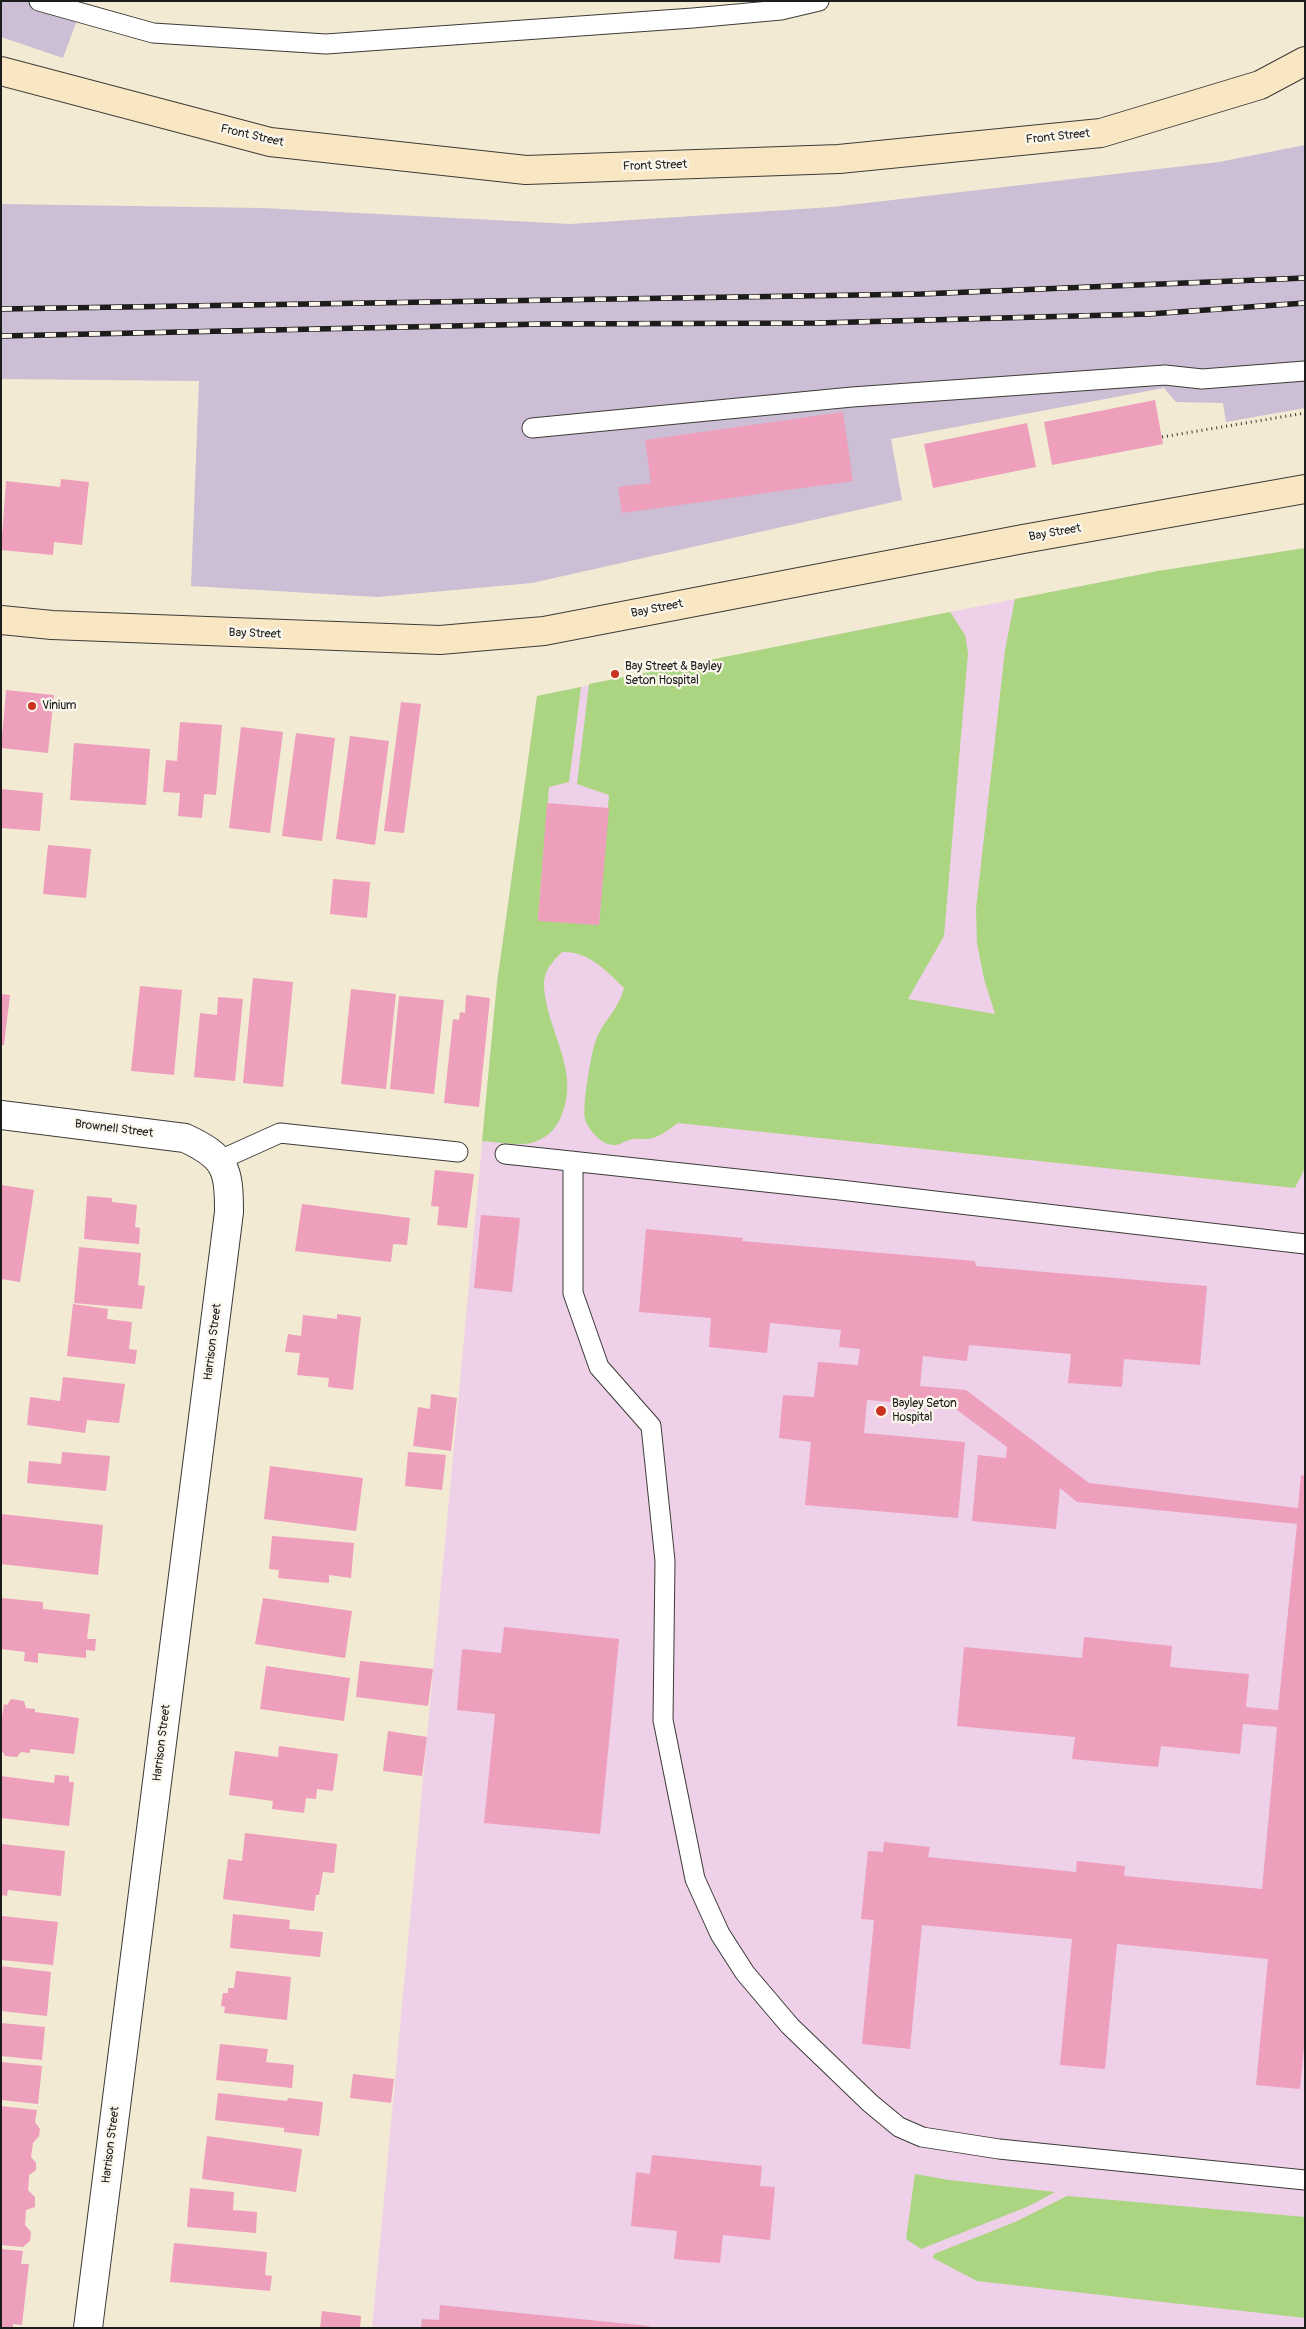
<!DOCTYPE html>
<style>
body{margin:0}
#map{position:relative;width:1306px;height:2329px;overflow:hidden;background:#f3ead3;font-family:Pangolin,sans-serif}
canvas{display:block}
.frame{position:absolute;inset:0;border:2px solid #1c1c1c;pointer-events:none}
</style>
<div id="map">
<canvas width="1306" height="2329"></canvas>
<div class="frame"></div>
</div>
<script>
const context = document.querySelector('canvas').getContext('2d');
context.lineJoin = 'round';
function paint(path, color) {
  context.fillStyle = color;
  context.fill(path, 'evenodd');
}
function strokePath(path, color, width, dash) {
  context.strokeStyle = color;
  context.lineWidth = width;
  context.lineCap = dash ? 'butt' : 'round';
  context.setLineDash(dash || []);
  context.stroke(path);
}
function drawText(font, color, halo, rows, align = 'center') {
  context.font = font + ' Pangolin,sans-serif';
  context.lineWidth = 4.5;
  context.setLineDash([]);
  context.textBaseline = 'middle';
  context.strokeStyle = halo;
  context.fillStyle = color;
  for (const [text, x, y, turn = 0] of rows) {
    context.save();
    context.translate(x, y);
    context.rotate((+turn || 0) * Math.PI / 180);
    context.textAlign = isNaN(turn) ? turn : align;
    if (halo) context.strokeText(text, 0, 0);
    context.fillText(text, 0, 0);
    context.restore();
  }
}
const built = new Path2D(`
 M1305,548V2328H372L497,983L537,696L823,637L1158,571Z`);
const industrial = new Path2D(`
 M1,1H84L63,58L1,37Z
 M1305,145V408L1226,422L1223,403L1176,402L1164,388L891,439L902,500L532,583L377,597L191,586L199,381L1,379V204L262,208L570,224L832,207L1219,162Z`);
const green = new Path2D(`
 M1305,548V1168L1295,1188L678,1123C668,1130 660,1137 648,1139C642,1139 635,1138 629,1140C620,1143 618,1147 608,1144C600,1142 587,1128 585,1119C582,1107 591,1053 596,1040C603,1021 619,1009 624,988C606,970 588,951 562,952C553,961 544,970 544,984C545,1030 582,1069 561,1117C555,1130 546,1139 531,1143C517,1146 497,1142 482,1141L497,983L537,696L581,687L569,782L549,787L538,920L599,925L609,795L577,784L589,684L950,612L965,635L968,653L944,936L908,999L995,1014L984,979L977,943L976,909L1005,650L1015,599L1158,571Z
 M915,2174L949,2180L1055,2192L1029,2206L921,2249L906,2239Z
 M1067,2196L1305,2217V2318L977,2281L933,2258L934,2254L1015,2222Z`);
const building = new Path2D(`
 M1155,400L1163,444L1052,465L1044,422Z
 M843,412L853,481L622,513L618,487L651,483L645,440Z
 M1027,423L1036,467L933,488L924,444Z
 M61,479L89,482L82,545L54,542L53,555L1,550L6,481L60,487Z
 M6,690L54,695L48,753L1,748Z
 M401,702L421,704L404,833L384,831Z
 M180,722L222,725L216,795L204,794L202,818L178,816L180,793L163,792L166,760L177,761Z
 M241,727L283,732L270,833L229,828Z
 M296,733L335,738L322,841L282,836Z
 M350,736L389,741L375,845L336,839Z
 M74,743L150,749L146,805L70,800Z
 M1,789L43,793L40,831L1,828Z
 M547,803L609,808L599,925L538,921Z
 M48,845L91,849L86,898L43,894Z
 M333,879L370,882L367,918L330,914Z
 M253,978L293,982L283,1087L243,1083Z
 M140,986L182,990L174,1075L131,1071Z
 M351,989L396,994L386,1089L341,1084Z
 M1,994L10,995L4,1045H1Z
 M466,995L490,998L479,1107L444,1103L453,1019L459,1020L460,1012L465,1013Z
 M399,996L444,1000L434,1094L390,1089Z
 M218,997L243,999L235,1081L194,1077L200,1013L217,1015Z
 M435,1170L474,1174L467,1228L437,1225L439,1207L431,1206Z
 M1,1185L34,1190L20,1282L1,1279Z
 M87,1196L112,1198V1202L137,1205L135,1227L140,1228L139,1244L84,1239Z
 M302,1204L410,1218L407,1245L393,1244L391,1262L295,1251Z
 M481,1215L520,1218L512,1292L474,1288Z
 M646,1229L743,1238L742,1241L975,1261L976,1266L1207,1286L1200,1365L1124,1359L1122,1387L1068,1383L1071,1354L969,1345L967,1361L923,1356L920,1386L966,1390L1089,1483L1298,1508L1301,1475L1305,1476V2037L1300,2089L1256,2085L1268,1959L1117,1944L1105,2069L1060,2065L1072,1939L922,1925L910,2049L862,2044L874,1920L861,1919L868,1851L883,1852L884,1842L930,1847L928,1857L1076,1872L1077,1861L1125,1866L1124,1876L1262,1889L1277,1727L1243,1724L1240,1754L1161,1746L1158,1767L1072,1759L1075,1737L957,1726L964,1647L1082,1658L1084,1637L1172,1646L1170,1667L1249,1674L1246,1707L1278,1710L1297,1524L1077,1502L1060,1488L1056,1529L972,1521L978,1455L1006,1458L1007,1447L953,1407L867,1400L864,1433L965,1442L958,1518L805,1505L811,1442L779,1438L783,1395L814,1397L818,1362L858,1365L860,1349L839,1347L841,1330L770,1323L767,1353L709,1347L711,1318L639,1312Z
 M79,1247L141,1253L138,1285L145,1286L142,1309L74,1303Z
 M73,1304L108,1309L107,1319L132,1322L129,1349L137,1350L135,1364L67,1356Z
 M337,1314L361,1317L353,1390L328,1387L329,1378L297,1375L300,1353L285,1352L288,1334L301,1336L303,1315L337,1319Z
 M63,1377L125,1384L119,1423L87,1420L85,1433L27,1425L30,1397L60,1401Z
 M431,1394L457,1398L451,1451L413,1446L418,1407L430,1409Z
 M62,1452L110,1456L106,1491L27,1483L29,1461L61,1464Z
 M408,1452L446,1455L442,1490L405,1486Z
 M270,1466L363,1478L356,1531L264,1519Z
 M1,1514L103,1525L98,1575L1,1564Z
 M272,1536L354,1543L351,1578L329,1575V1583L278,1578L279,1570L269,1569Z
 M2,1598L43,1602V1609L90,1614L87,1639H96L95,1651L86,1650V1658L38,1653V1663L24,1661L25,1652L1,1649Z
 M263,1598L352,1611L345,1658L255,1644Z
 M504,1627L619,1639L600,1834L484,1823L495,1714L457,1710L462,1649L501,1653Z
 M360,1661L433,1669L428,1706L356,1697Z
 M266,1666L350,1678L344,1721L260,1709Z
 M11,1699L24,1701L26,1708L35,1709V1712L79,1718L74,1754L30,1749V1753L21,1752L17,1757L5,1756L1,1749V1723L4,1704L7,1705Z
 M388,1731L427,1737L422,1776L383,1771Z
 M279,1746L338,1754L333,1791L317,1789L316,1799L306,1798L304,1813L272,1809L273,1801L229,1795L235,1751L278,1757Z
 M55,1775L69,1776V1782H74L69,1826L1,1818V1776L54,1783Z
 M245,1833L337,1844L334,1873L323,1872L319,1895H316L314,1911L223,1899L228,1859L242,1861Z
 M1,1844L65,1851L61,1896L8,1890L7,1896L1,1895Z
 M233,1914L290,1920L289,1929L323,1932L320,1957L230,1948Z
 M2,1916L58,1922L53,1965L1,1960Z
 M1,1966L51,1972L47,2016L1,2011Z
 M236,1971L291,1977L287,2020L224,2013L225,2007L221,2006L223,1993H228V1988H234Z
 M1,2023L45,2027L42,2060L1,2056Z
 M220,2044L268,2049L266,2062L294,2065L292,2088L216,2080Z
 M1,2062L42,2066L38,2104L1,2100Z
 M353,2074L394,2079L391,2103L350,2098Z
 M218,2093L287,2101L288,2098L323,2102L319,2136L284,2132V2128L215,2120Z
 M1,2106L37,2110L35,2122L40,2129L39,2136L33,2143L31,2157L36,2163V2170L29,2175V2179L28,2190L35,2197V2207L26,2210L25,2225L31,2232L30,2241L23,2247L1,2245Z
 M207,2136L302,2149L296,2192L202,2179Z
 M652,2155L762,2166L760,2186L775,2187L770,2240L723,2235L720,2263L674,2259L677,2231L631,2226L636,2172L650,2174Z
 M190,2188L234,2192L233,2210L257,2212L256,2233L187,2227Z
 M174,2243L267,2252L265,2275L272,2276L270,2291L170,2282Z
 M1,2249L23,2251L21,2264H29L22,2325L13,2324V2328H1Z
 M440,2305L649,2326V2328H421L422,2319L439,2320Z
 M322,2311L361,2316L360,2328H320Z`);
const path = new Path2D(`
 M1162,437L1305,413`);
const lane = new Path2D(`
 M39,1L153,33L326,44L693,18L781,10L819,1
 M532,428L852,397L1165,375L1202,379L1305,371
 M505,1154L840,1190L1305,1244
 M220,1160L280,1133L458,1152
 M573,1161V1293L599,1367L651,1426L665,1561L663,1720L695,1879L720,1934L745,1973L790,2026L870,2103L899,2127L922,2137L999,2149L1305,2180`);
const street = new Path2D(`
 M1,1115L185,1138C226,1157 229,1169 229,1212L88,2328`);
const secondary = new Path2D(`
 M1,71L270,142L526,170L839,159L1101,133L1260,85L1305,61
 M1,620L52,625L440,640L544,631L1023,539L1305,489`);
const rail = new Path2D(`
 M1,309L921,294L1305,278
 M1,336L542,324L818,323L1149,314L1305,303`);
const markers = [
 [615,674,5,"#c8321e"],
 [32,706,5,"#c8321e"],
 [881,1411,6,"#c8321e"]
];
const streetNames = [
 ["Front Street",252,136,13],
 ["Front Street",1058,137,-6],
 ["Front Street",655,166,-2],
 ["Bay Street",1055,533,-10],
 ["Bay Street",657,609,-11],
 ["Bay Street",255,634,2],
 ["Brownell Street",114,1129,7],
 ["Harrison Street",213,1342,-83],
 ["Harrison Street",162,1743,-83],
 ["Harrison Street",111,2145,-83]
];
const poiNames = [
 ["Bay Street & Bayley",625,667],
 ["Seton Hospital",625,681],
 ["Vinium",42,706],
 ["Bayley Seton",892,1404],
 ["Hospital",892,1418]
];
paint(built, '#eed0e8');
paint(industrial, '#ccbed4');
paint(green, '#abd581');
paint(building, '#ed9fbc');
strokePath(lane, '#3c3b37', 21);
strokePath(street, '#3c3b37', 30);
strokePath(secondary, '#3c3b37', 30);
strokePath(path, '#3c3b37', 3, [1, 4]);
strokePath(lane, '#fff', 19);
strokePath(street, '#fff', 28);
strokePath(secondary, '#f9e7c3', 28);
strokePath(rail, '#1c1c1c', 5.5);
strokePath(rail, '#fbf7ec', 4, [11]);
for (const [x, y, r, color] of markers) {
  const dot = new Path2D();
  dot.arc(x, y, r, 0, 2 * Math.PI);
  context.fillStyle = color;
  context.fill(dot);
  strokePath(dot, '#fbf7ec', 2);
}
drawText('12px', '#1c1c1c', '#fbf7ec', streetNames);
drawText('12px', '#1c1c1c', '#fbf7ec', poiNames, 'left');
</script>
